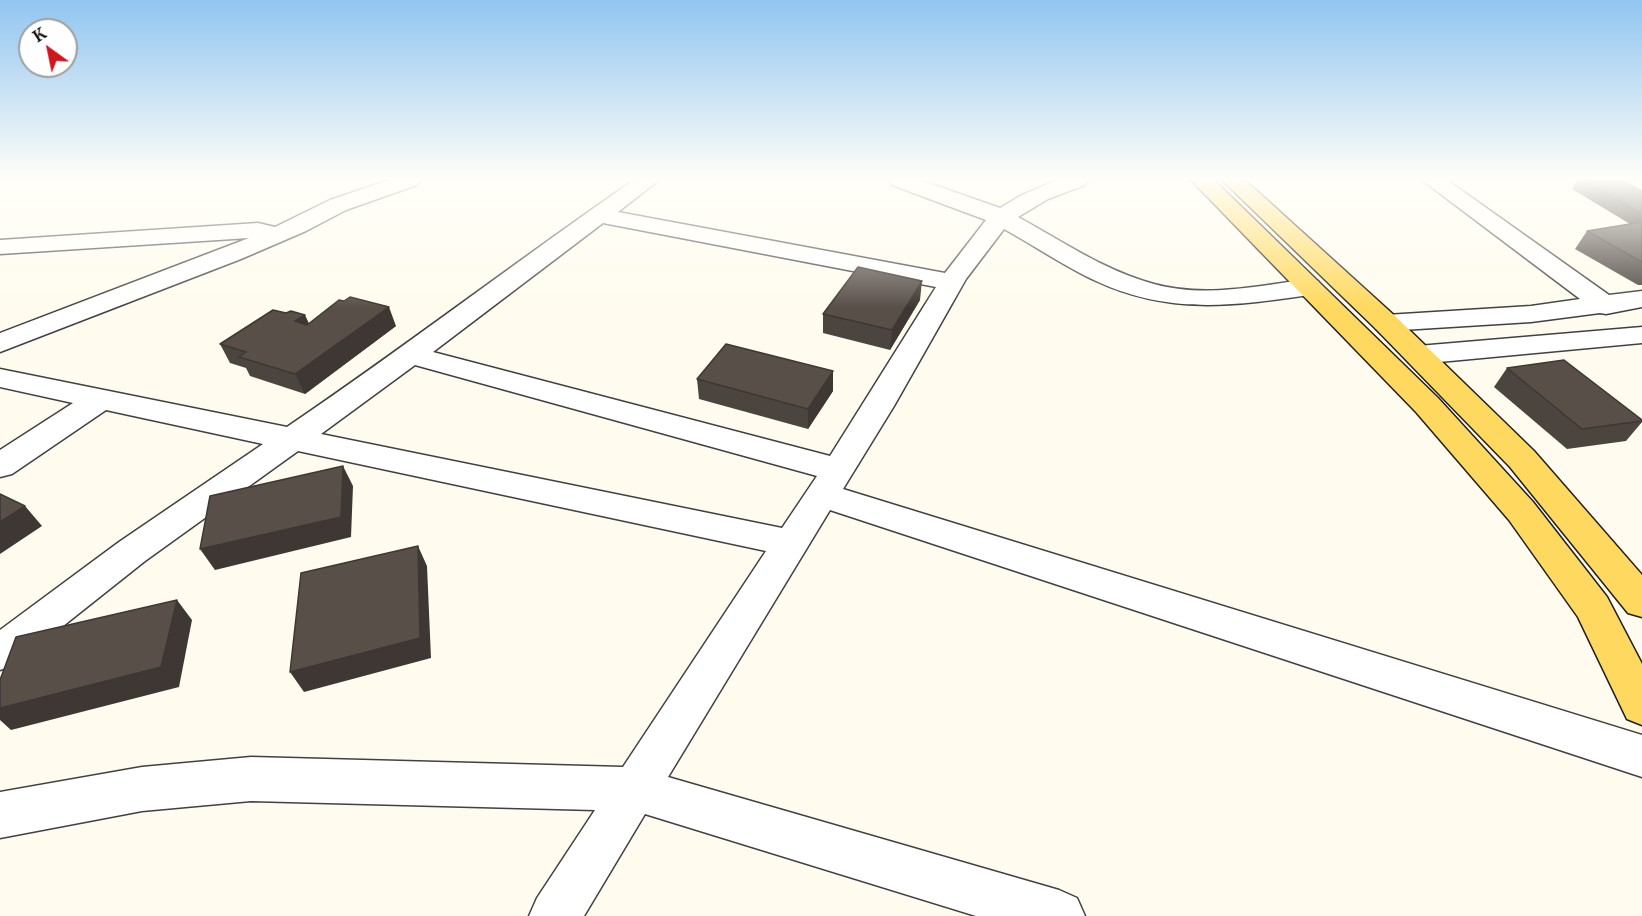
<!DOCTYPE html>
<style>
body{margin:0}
#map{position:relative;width:1642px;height:916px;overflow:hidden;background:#fffcef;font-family:Merriweather,serif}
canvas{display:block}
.north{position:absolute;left:18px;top:18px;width:60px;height:60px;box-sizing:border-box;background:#fff;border:2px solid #9f9f9f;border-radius:50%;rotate:327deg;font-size:16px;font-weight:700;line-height:24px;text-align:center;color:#0e0e0e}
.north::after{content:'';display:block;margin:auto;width:21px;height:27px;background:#ce161e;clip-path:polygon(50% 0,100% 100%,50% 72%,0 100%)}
</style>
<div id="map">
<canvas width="1642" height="916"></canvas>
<div class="north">K</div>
</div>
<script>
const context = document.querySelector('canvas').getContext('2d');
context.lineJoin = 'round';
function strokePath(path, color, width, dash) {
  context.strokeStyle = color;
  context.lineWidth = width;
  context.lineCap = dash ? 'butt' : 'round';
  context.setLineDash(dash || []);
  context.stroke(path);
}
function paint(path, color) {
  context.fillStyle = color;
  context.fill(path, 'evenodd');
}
const minor = new Path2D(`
 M389,180H420L417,185L346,210L306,231L241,259L0,352V333L249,238L0,254V240L258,223L275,227L330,200Z
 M634,180H659L618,212L945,273L986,220L892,185L889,180H920L1000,208L1020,196L1057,180H1088L1085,185L1048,199L1018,217C1062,241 1105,271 1154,284C1204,298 1258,286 1309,279L1318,281L1322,287L1318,293L1309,295C1233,306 1169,315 1096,281C1064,266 1035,246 1004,229L966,279L894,406L843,489L1642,735V777L830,510L668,777L1059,890L1077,898L1085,916H976L645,814L584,916H529L537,898L595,810L251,801L142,811L0,838V792L142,767L251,757L623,767L766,551L298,451L145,561L14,665L0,670V630L119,542L263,444L106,410L12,474L0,477V450L73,403L0,387V369L287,427C405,347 518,260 634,180ZM603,223L936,287L830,456L433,352ZM415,365L817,476L782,528L321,434Z
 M1422,180H1447L1609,295L1642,291V307L1606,314L1600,313L1531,322L1386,331L1376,329L1372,323L1376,317L1386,315L1531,306L1580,299Z
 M1642,327V343L1418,364L1408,361L1404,355L1408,349L1418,346Z`);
const major = new Path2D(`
 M1191,180H1214L1438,398L1533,502L1607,597L1642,664V725L1627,719L1578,617L1509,520L1416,412Z
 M1222,180H1245L1396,317L1534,451L1642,575V617L1628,613L1510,467L1376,329Z`);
const wall = new Path2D(`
 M1578,180H1621L1642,191V285H1638L1575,249L1587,231L1630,224L1572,189Z
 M920,300L890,350L823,333V314Z
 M309,323L396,326L305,394L250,376L246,368L230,363L220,344Z
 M1507,368L1642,420V422L1626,441L1567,449L1494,387Z
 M833,371V391L808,429L699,399L697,379Z`);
const shadedWall = new Path2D(`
 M922,281L920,300L890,350L892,330Z
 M389,307L396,326L305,394L295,374Z
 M305,315L314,334L295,321Z
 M833,371V391L808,429V409Z
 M343,466L353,486L351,537L215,570L200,549Z
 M25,506L42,526L0,554V522Z
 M418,546L427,566L431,658L304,692L290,672Z
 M177,600L192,620L179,687L11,730L0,720V708Z`);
const building = new Path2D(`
 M1583,180H1621L1642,191V214Z
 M1642,222V262L1587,231Z
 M858,267L922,281L892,330L823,314Z
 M350,297L389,307L295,374L239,357L246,352L220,344L273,310L286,313L291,311L305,315L295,321L307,325L339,300L344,301Z
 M726,344L833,371L808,409L697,379Z
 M1564,360L1642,420V421L1582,429L1507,368Z
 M343,466L341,517L200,549L210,496Z
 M0,494L25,506L0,522Z
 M418,546L420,638L290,672L301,573Z
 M177,600L161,667L0,708V680L16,637Z`);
strokePath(minor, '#414141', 3);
strokePath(major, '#1f1f1f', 3);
paint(minor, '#fff');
paint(major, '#ffd95f');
paint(wall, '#4c443f');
paint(shadedWall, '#3e3733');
paint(building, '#584f49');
strokePath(building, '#3e3733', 1.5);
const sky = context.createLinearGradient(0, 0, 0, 308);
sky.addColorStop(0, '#91c5f0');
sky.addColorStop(0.58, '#fffef8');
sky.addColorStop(1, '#fffef800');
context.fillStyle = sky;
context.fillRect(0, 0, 1642, 308);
</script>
